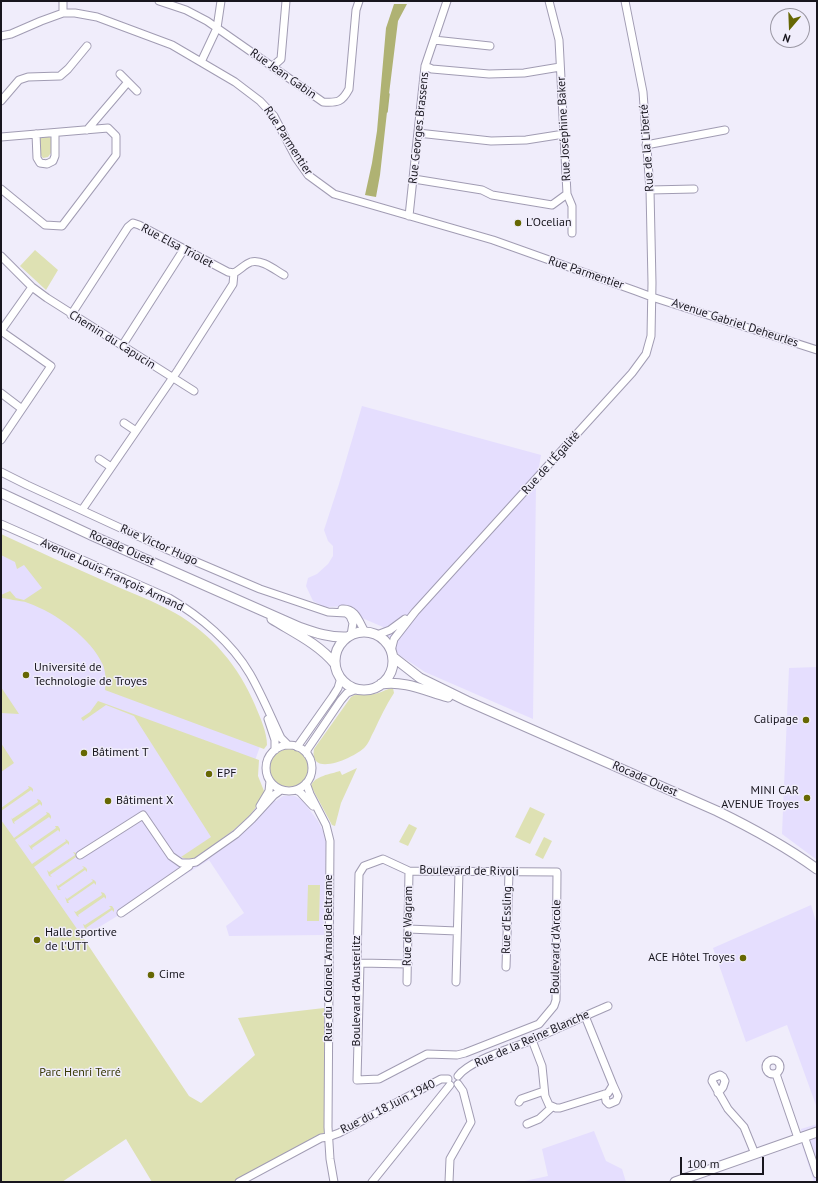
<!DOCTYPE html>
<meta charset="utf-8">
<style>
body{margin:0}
#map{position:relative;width:818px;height:1183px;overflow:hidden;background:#f0edfb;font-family:"PT Sans",sans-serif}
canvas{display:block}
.frame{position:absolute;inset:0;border:2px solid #18161e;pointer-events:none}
.north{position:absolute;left:770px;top:8px;width:40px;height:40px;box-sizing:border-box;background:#f0edfb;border:1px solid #9a97a3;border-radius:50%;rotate:199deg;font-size:11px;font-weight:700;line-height:16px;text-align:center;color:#18161e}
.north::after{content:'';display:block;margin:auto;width:14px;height:18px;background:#666703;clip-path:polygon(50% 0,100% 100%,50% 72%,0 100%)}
.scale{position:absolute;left:680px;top:1157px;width:84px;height:18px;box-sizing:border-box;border:2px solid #18161e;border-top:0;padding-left:5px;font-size:12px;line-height:14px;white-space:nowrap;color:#18161e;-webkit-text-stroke:3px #f0edfb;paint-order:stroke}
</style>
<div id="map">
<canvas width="818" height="1183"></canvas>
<div class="frame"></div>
<div class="north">N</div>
<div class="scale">100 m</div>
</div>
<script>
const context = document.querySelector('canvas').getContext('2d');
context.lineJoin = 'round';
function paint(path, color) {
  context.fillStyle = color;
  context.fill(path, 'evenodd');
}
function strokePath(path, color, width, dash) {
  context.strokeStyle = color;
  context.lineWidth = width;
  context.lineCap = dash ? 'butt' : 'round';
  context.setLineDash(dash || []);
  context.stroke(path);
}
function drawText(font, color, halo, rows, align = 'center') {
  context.font = font + ' "PT Sans",sans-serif';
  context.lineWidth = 3;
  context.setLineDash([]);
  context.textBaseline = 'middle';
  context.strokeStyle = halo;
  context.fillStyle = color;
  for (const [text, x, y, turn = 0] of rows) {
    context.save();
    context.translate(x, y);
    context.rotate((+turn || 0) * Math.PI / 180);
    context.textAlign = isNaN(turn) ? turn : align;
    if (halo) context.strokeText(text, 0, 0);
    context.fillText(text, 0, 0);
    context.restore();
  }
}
const built = new Path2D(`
 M362,406L541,455L536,485L533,719L425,672L399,655L383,627L362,618L351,606L325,607L313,601L306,586L308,578L317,574L328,564L333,556V546L328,541L324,530L339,484Z
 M1,539L262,741L253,766L259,793L276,801L283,796H295L303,801L318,821L326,837L324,935L229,936L226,926L244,913L209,860L78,940L1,842Z
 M817,667V860L782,834L789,668Z
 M811,905L817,925V1108L787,1025L746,1042L713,948Z
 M817,1124V1182H814L802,1145L801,1129Z
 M594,1131L606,1161L622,1169L626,1182H520L548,1176L542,1149Z`);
const green = new Path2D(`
 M48,136L52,139L51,153L48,157L43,158L40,154L39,138Z
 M35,250L58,270L46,290L20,266Z
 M1,534C37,551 73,567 109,583C131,593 154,601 175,613C212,634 239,667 255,705C260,717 267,732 267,745L264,749L105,690C106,682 106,673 103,665C91,638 56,613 28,603C24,601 18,601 13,600C9,599 5,598 1,598V595L10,591L16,598L24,600L42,588L24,565L17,569L15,562L1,555Z
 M1,687L19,714L1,713Z
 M393,688L394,693C386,705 380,718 374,731C371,736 369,743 365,747C356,757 308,779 314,749L351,697C358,692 366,695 374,694C381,693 386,689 393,688Z
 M98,701L259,760L258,776L264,791C256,820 217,841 195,858L186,859L181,857L211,837L134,716L106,705L83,721L81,718L90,712Z
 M1,743L14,763L1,772Z
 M270 768a19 19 0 1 1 38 0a19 19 0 1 1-38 0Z
 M357,768L341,803L335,826L332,825L311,786C314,776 331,774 340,771L342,775Z
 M28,786L31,787L33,789V792L31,790L1,811V808L29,788Z
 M37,799L40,800L42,803V806L40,804L14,822L15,824L13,823L11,817L12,819L38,802Z
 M530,807L545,814L530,844L515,837Z
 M46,812L49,813L51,816V819L49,817L15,840L32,864L66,841L65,839L67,840L69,842V845L67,843L34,867L84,939L189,1096L201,1103L255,1055L238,1018L324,1008L325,1132L234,1182H152L126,1139L62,1182H1V820L14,838L47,814Z
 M409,824L417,828L408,846L399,842Z
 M55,826H58L60,829V832L58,830L32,848L33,850L31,849L28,844L30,846L56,828Z
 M544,837L552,841L543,859L535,855Z
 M73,852L76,853L78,856V859L76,857L50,875L52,877L49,876L47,870L49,872L75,855Z
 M82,866L85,867L87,869V872L85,870L59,888L61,890H58L56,884L58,886L84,868Z
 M91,879L94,880L96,882V885L94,883L68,901L69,903H67L65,897L67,899L93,881Z
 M308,885H320L319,921H307Z
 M101,892L104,893L106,896V899L104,897L78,915L79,917L77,916L74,911L76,912L102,895Z
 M109,906H112L114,909V912L112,910L86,928L88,930L85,929L83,924L85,925L111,908Z`);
const forest = new Path2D(`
 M394,4H407L398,21L389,94L380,175L376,197L365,195L372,163L377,131L386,28Z`);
const stream = new Path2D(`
 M387,112L389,94`);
const minor = new Path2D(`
 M63,1V13
 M159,1L186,10L207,21L323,102C338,103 342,102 349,89L356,10L359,1
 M1,36L11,34L41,21L63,13H75L97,17L172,45L235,82L260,101L274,116L296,158L308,175L334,194L493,240L636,291L652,297L817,350
 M434,40L490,46
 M201,62L217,28L221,1
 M273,66L281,59L286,1
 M425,66L432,69L489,74L524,73L560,67
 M120,74L137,91
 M1,101L19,80L28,77L60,76L68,69L87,46
 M87,130L128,82
 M418,133L491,141L526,140L564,134
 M36,134L37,158L40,163L47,164L53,161L55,156V133
 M1,137L108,128L116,136V155L62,226L45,225L1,189
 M646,145L725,130
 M414,179L482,190L492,195L552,205L567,194L559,40L549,1
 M650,190L694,189
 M567,194L572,206V233
 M409,216L425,66L447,1
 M1,256L32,287L47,298L194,391
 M71,315L128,227L133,223L139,225L228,272L234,273C240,270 245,264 251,262C262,259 275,270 284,275
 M1,331L51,366L1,440
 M1,331L32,287
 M122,346L184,249
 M1,393L22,409
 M124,423L136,431
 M99,459L111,467
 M1,472L27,485L166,549L260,589L328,612L346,613L350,616L353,623L351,635
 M82,510L178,370L233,284L234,273
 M1,524L169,598C200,616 232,643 250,674C262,695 271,717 281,738L288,745
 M342,609C356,608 359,622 365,632
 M377,635L390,630L405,619
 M391,651L394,639L415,612L632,373L646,354L651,336L652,283L650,190L643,92L625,1
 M268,719L275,740V750
 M266 768a23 23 0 1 1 46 0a23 23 0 1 1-46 0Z
 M297,747L333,696L338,688L341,678
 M307,754V750L341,700L347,693L357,689
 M306,783L310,794L326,825L330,841L328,1127L330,1159L334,1182
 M296,790L300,792L313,806
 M260,806L269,791L270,781
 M80,855L143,815L171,856L181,863H190L196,862L236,834L252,819L274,795L281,790
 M383,859L409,871L557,872L556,1000L554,1006L539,1024L465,1053L457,1055L427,1054L379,1079L357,1080L360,963H357L359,874L364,866Z
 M121,913L189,866L190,863
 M408,929L457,931
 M360,963L408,964
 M506,967L509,872
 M407,982L409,871
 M456,982L459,871
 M532,1040L542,1066L545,1096L549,1105L556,1108H560L608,1093L613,1085L585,1016
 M766 1067a7 7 0 1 1 14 0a7 7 0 1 1-14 0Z
 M776,1074L798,1138
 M458,1076C470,1060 513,1048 532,1040C557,1029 582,1017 608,1006
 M718,1093L723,1087L725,1081L723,1077L720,1075L713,1078L712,1081L728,1109L744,1127L755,1154
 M605,1094L606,1101L609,1104L616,1101L618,1096L613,1085
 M519,1102L521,1099L544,1091
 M527,1124L539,1119L552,1107
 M804,1136L817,1174
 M239,1182L321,1138L328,1137L339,1133L441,1079H448
 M372,1182L450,1085
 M449,1182L450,1159L471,1122L463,1091L458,1084`);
const major = new Path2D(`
 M1,493L93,536L299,627C316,633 330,638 348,637
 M272,619C293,632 319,644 335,664
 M335 661a29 29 0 1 1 58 0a29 29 0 1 1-58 0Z
 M393,657L420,678L467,701L717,811C752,828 785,846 817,869
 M381,684C404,680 426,691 448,697
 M675,1182L817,1132`);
const markers = [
 [518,223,4,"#666703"],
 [26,675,4,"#666703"],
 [806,720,4,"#666703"],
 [84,753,4,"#666703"],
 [209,774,4,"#666703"],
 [807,798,4,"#666703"],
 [108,801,4,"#666703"],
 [37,940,4,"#666703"],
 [743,958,4,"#666703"],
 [151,975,4,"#666703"]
];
const streetNames = [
 ["Rue Jean Gabin",283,74,35],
 ["Rue Georges Brassens",419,128,-84],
 ["Rue Joséphine Baker",564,129,-93],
 ["Rue Parmentier",288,141,57],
 ["Rue de la Liberté",647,148,-94],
 ["Rue Elsa Triolet",177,246,28],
 ["Rue Parmentier",586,273,19],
 ["Avenue Gabriel Deheurles",735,323,18],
 ["Chemin du Capucin",112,340,32],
 ["Rue de l'Égalité",551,463,-48],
 ["Rue Victor Hugo",159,545,24],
 ["Rocade Ouest",122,548,24],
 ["Avenue Louis François Armand",112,575,25],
 ["Rocade Ouest",645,779,24],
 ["Boulevard de Rivoli",469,871,1],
 ["Rue d'Essling",507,920,-89],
 ["Rue de Wagram",408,926,-89],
 ["Boulevard d'Arcole",556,947,-89],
 ["Rue du Colonel Arnaud Beltrame",329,958,-90],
 ["Boulevard d'Austerlitz",357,991,-90],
 ["Rue de la Reine Blanche",532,1039,-24],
 ["Rue du 18 Juin 1940",388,1107,-27]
];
const poiNames = [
 ["L'Ocelian",526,223],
 ["Université de",34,668],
 ["Technologie de Troyes",34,682],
 ["Calipage",798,720,"right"],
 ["Bâtiment T",92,753],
 ["EPF",217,774],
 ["MINI CAR",799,791,"right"],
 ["AVENUE Troyes",799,805,"right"],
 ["Bâtiment X",116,801],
 ["Halle sportive",45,933],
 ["de l'UTT",45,947],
 ["ACE Hôtel Troyes",735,958,"right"],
 ["Cime",159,975]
];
const parkNames = [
 ["Parc Henri Terré",80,1073]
];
paint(built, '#e5defe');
paint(green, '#dee1b3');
paint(forest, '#afb273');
strokePath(stream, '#abaf70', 1.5);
strokePath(minor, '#a19cb3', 9);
strokePath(major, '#a19cb3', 11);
strokePath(minor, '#fff', 7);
strokePath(major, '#fff', 9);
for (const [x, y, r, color] of markers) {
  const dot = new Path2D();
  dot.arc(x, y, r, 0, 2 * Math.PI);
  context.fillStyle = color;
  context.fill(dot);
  strokePath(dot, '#f0edfb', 1.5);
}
drawText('12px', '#18161e', '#f0edfb', streetNames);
drawText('12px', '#18161e', '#f0edfb', poiNames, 'left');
drawText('12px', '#393a07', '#f0edfb', parkNames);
</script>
